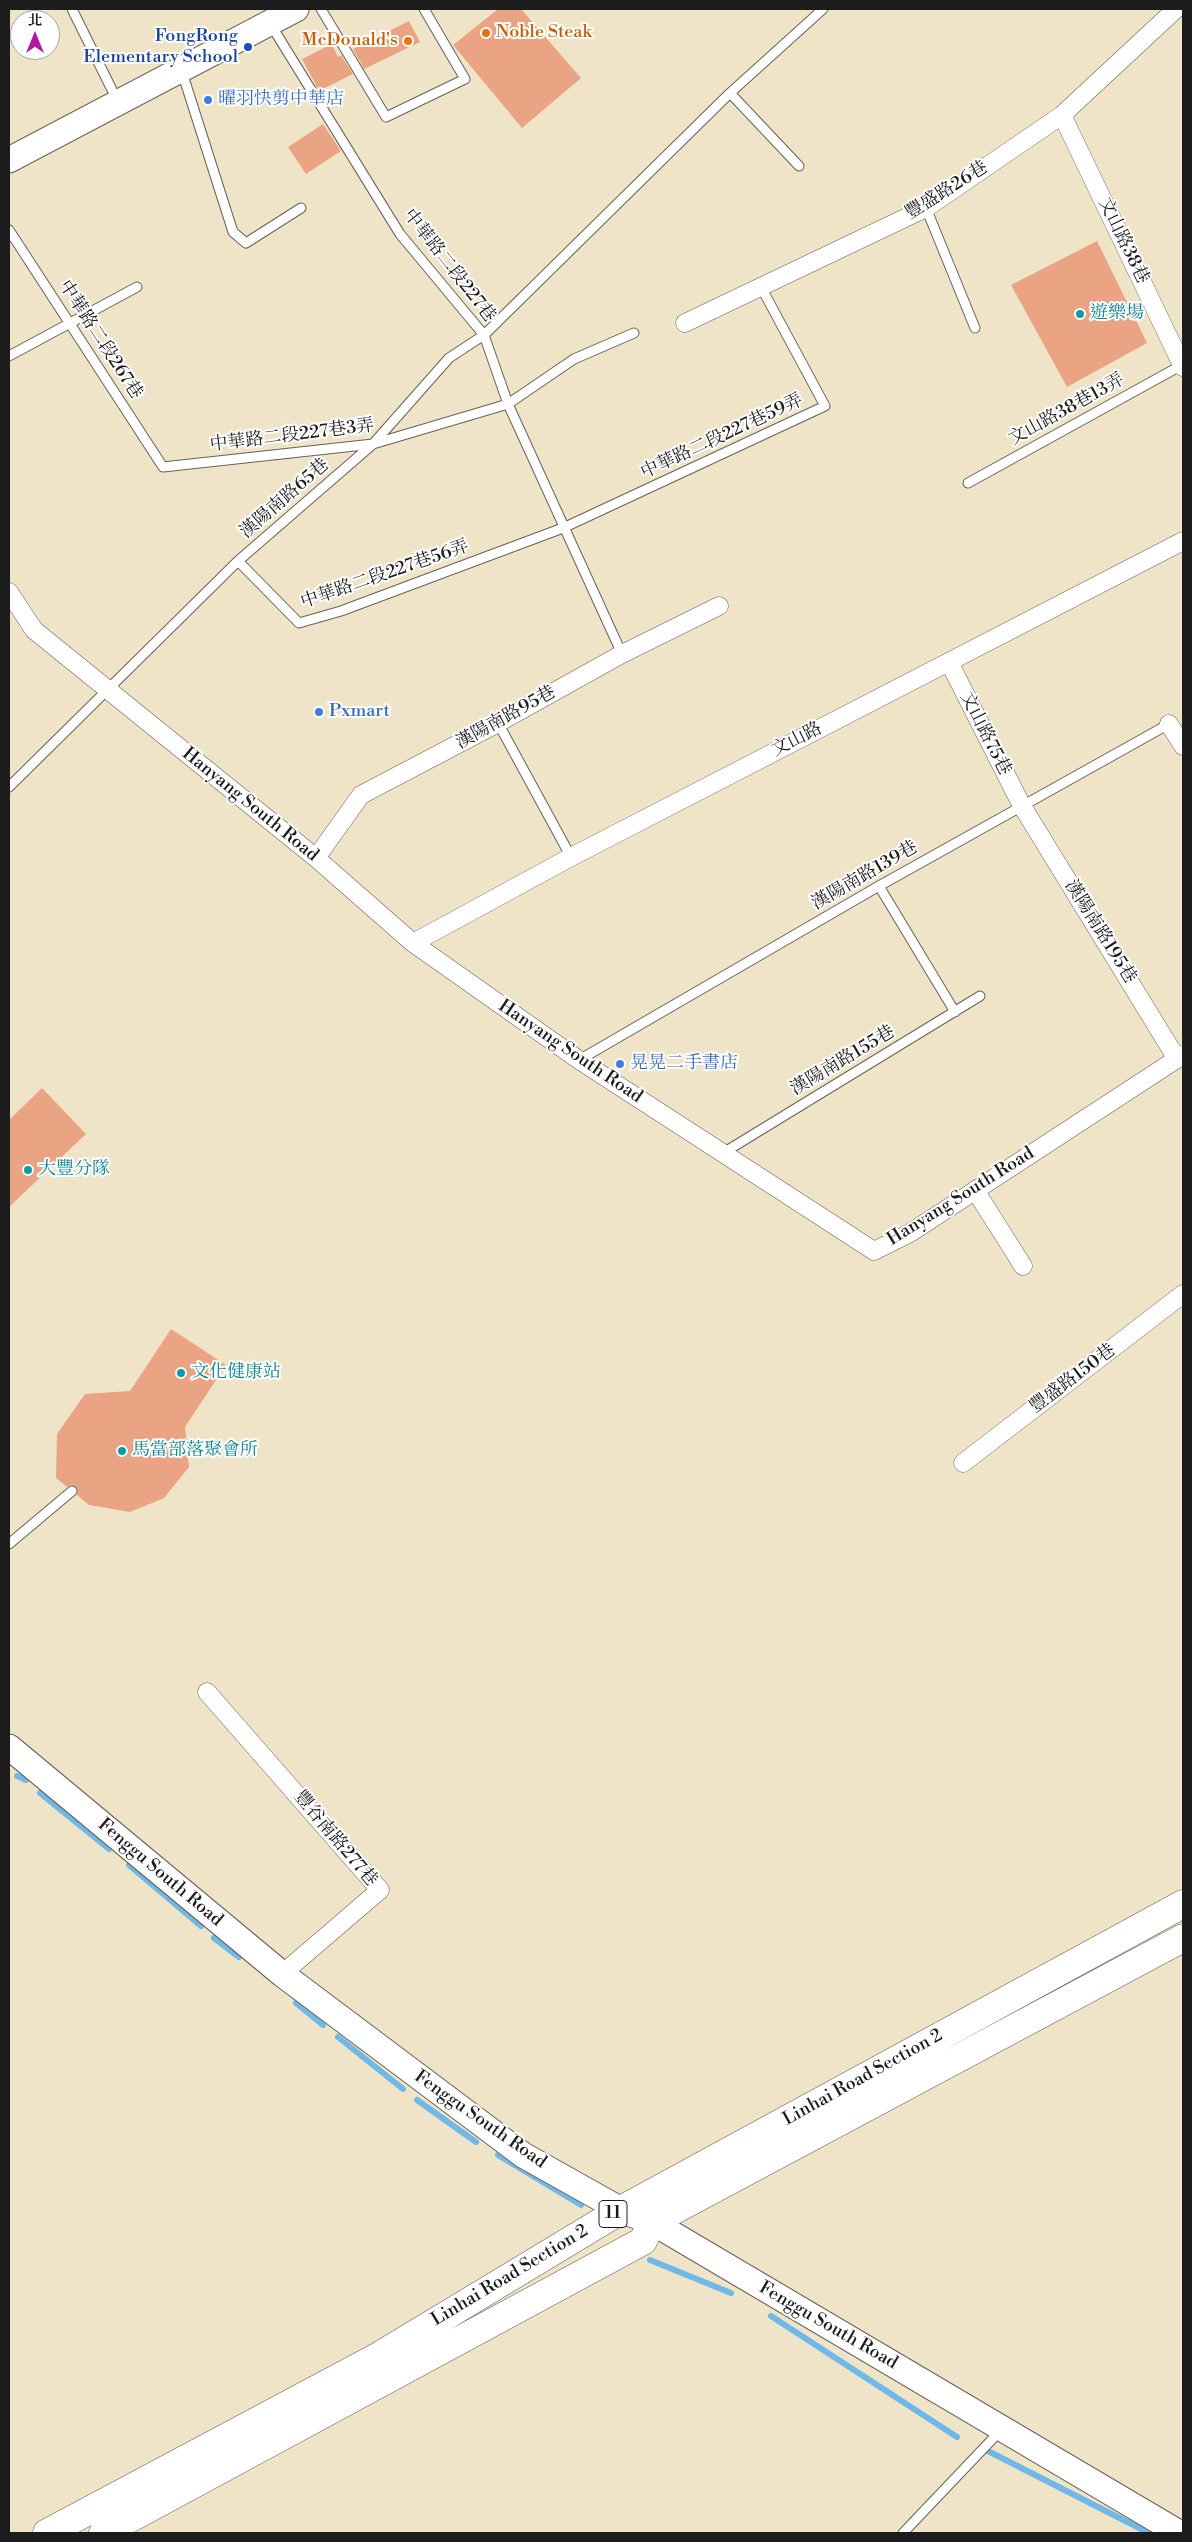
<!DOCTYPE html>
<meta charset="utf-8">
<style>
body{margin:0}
#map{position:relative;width:1192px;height:2542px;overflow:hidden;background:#efe4c8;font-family:"Libre Bodoni","Noto Serif TC",serif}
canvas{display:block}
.frame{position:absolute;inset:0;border:10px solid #1c1c1c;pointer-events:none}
.north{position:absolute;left:10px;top:10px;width:50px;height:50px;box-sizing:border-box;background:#fff;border:1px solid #a4a4a4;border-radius:50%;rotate:0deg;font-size:14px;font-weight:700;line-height:20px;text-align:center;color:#1c1c1c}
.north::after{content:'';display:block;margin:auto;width:18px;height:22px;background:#b5179e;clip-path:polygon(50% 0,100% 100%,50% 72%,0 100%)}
</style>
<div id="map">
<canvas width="1192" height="2542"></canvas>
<div class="frame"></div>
<div class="north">北</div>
</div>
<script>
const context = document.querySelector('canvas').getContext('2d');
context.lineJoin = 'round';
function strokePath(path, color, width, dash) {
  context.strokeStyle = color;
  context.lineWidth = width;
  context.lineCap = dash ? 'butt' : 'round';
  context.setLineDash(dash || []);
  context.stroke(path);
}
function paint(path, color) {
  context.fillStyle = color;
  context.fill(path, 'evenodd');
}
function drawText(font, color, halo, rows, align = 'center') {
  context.font = font + ' "Libre Bodoni","Noto Serif TC",serif';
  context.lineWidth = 4;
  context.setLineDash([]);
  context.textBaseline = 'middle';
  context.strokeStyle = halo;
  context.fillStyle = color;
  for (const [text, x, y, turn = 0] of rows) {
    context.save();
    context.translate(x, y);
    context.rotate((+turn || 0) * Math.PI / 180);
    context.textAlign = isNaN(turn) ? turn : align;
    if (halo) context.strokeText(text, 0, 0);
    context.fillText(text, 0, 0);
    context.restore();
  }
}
const stream = new Path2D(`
 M17,1776L26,1780
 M40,1793L109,1849
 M129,1865L201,1926
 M214,1938L239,1957
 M296,2003L323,2025
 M338,2037L403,2089
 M417,2100L476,2142
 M498,2155L581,2205
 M650,2260L731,2293
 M771,2316L957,2437
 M986,2450L1149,2533`);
const building = new Path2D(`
 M498,9H521L581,78L522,128L453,45Z
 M409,21L420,42L364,69L353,49Z
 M332,44L338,57L341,55L353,74L319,91L302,59Z
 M323,124L341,151L306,174L288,147Z
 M1097,241L1147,343L1067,387L1011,285Z
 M42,1088L86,1134L9,1207V1120Z
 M171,1329L226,1365L185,1427L189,1467L164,1498L130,1512L89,1505L77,1495L76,1487L71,1485L67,1487L56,1478L57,1434L85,1394L130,1391Z`);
const lane = new Path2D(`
 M72,9L117,100
 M321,9L386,117L465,79L424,9
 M271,25L400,234L484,335L508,404L622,654
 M182,72L233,232L246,243L301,208
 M730,93L799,166
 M926,208L975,328
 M9,230L163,467L373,444L508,404L574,359L634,333
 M9,356L137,287
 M968,483L1182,365
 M238,561L299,623L341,611L563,528L825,406L761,287
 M498,723L571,857
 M9,787L238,561L373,444L449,358L484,335L730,93L823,9
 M879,886L955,1012
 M579,1060L879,886L1169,724
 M723,1153L980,996
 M9,1544L72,1491
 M903,2533L1001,2430`);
const street = new Path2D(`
 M1062,115L1183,367
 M685,323L926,208L1062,115L1176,9
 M9,592L34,630L316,858L413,943L579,1060L874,1251L910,1233L1183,1055
 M949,662L1022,806L1177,1059
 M1169,724L1183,746
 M316,858L361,795L498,723L622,654L719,606
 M413,943L571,857L1183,541
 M975,1190L1023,1266
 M963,1463L1183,1294
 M207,1692L380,1890L282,1974`);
const secondary = new Path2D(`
 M9,160L296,9
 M9,1747L282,1974L523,2155L621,2210L652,2222L1179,2533`);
const primary = new Path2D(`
 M47,2533L379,2356L621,2210L1183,1904
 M103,2533L643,2241L652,2222L1183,1938`);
const markers = [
 [486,33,5,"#e8710a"],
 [408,41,5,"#e8710a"],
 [248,47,5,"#1a4fb4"],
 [208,100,5,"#3f7fe0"],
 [1080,314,5,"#0f9aa8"],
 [319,712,5,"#3f7fe0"],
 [620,1064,5,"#3f7fe0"],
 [28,1170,5,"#0f9aa8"],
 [181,1373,5,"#0f9aa8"],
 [122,1451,5,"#0f9aa8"]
];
const shields = [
 [613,2214,28]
];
const shieldNames = [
 ["11",613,2214]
];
const foodNames = [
 ["Noble Steak",496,33],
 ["McDonald's",398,41,"right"]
];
const transitNames = [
 ["FongRong",238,37],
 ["Elementary School",238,58]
];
const shopNames = [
 ["曜羽快剪中華店",218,100],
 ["Pxmart",329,712],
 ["晃晃二手書店",630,1064]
];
const streetNames = [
 ["豐盛路26巷",947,191,-32],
 ["文山路38巷",1123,241,64],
 ["中華路二段227巷",449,266,52],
 ["中華路二段267巷",100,340,57],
 ["文山路38巷13弄",1067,410,-29],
 ["中華路二段227巷3弄",292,436,-7],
 ["中華路二段227巷59弄",722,437,-25],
 ["漢陽南路65巷",285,499,-41],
 ["中華路二段227巷56弄",385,575,-19],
 ["漢陽南路95巷",506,718,-29],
 ["文山路75巷",985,734,63],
 ["文山路",797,740,-27],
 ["Hanyang South Road",250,805,39],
 ["漢陽南路139巷",865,876,-30],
 ["漢陽南路195巷",1100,932,58],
 ["Hanyang South Road",570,1052,34],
 ["漢陽南路155巷",843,1061,-31],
 ["Hanyang South Road",961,1197,-32],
 ["豐盛路150巷",1073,1379,-37],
 ["豐谷南路277巷",335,1839,50],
 ["Fenggu South Road",160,1873,40],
 ["Linhai Road Section 2",863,2078,-29],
 ["Fenggu South Road",480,2120,35],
 ["Linhai Road Section 2",510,2276,-31],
 ["Fenggu South Road",828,2326,30]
];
const cultureNames = [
 ["遊樂場",1090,314],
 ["大豐分隊",38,1170],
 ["文化健康站",191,1373],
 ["馬當部落聚會所",132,1451]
];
strokePath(stream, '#70b8e8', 6);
paint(building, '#eaa484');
strokePath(lane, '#666258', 11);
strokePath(street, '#666258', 19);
strokePath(secondary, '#666258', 27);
strokePath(primary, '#666258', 29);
strokePath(lane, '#fff', 9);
strokePath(street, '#fff', 18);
strokePath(secondary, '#fff', 25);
strokePath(primary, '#fff', 28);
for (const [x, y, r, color] of markers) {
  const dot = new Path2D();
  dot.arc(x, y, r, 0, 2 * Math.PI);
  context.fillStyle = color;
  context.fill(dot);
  strokePath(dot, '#fff', 2);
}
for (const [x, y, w] of shields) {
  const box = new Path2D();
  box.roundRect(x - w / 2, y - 13.5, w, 27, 4);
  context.fillStyle = '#fff';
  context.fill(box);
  strokePath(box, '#1c1c1c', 1);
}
drawText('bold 16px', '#1c1c1c', null, shieldNames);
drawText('18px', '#c56008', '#fff', foodNames, 'left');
drawText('18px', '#164399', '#fff', transitNames, 'right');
drawText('18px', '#366cbe', '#fff', shopNames, 'left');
drawText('18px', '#1c1c1c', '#fff', streetNames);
drawText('18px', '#0d838f', '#fff', cultureNames, 'left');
</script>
